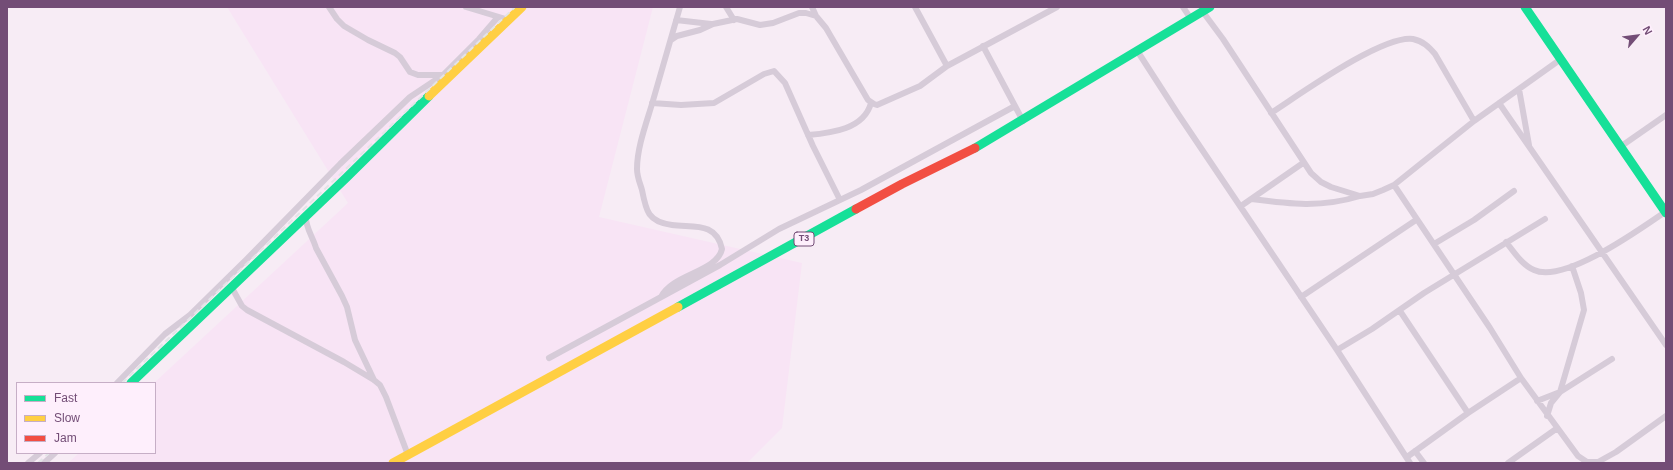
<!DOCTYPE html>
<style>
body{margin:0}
#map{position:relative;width:1673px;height:470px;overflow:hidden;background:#f7ecf5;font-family:Arial,sans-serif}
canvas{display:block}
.frame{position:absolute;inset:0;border:8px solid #734d76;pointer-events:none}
.legend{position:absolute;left:16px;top:382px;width:140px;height:72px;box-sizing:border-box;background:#feeffc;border:1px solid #c6aec6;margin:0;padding:5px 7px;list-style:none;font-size:12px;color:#734d76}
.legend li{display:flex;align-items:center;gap:8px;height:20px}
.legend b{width:20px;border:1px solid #c6aec6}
.north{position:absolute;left:1617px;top:16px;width:40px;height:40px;-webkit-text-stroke:3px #feeffc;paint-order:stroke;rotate:62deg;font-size:11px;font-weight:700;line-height:16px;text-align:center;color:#734d76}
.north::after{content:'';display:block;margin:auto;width:14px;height:18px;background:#734d76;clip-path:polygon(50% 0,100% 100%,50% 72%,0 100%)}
</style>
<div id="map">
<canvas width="1673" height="470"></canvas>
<div class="frame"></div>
<ul class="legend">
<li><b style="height:5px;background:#16e098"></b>Fast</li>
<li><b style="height:5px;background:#ffcf43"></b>Slow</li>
<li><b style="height:5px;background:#f24e42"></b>Jam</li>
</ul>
<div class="north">N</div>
</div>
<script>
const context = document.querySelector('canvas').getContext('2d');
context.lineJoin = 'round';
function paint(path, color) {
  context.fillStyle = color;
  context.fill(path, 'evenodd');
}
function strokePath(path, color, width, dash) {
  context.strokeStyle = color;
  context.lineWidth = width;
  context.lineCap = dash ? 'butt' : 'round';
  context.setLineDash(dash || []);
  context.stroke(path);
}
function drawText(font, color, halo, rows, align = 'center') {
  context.font = font + ' Arial,sans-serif';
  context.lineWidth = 4;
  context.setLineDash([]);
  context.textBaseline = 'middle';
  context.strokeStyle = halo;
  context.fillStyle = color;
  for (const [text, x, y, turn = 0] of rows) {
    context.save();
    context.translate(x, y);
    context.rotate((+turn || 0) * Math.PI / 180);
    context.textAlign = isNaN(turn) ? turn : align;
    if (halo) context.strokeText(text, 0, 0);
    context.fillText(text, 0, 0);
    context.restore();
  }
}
const residential = new Path2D(`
 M227,7H653L599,217L802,263L782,428L747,463H68L79,453H155L154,383L348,203Z`);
const street = new Path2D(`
 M329,7L337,19L344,26L368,40L395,53L400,57L410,72L418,75H441
 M466,7L509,20
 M726,7L734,20
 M812,7L816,16
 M915,7L947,66
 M1183,7L1191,19
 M1203,12L1223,39L1311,173L1321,182L1331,187L1360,196L1373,194L1383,190L1394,185L1474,121L1561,59
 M676,20L711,24
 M671,40L677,36L700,30L713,24L737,19L760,25L773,23L799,13H806L816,16L826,28L868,100L874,104L877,105L920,86L947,66L1057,7
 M983,46L1023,121
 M1138,52L1178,114L1337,350L1410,463
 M1519,89L1529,145
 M652,103L681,105L714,103L764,74L774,71L785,83L813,146L840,200
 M1499,103L1666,345
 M1271,113C1299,95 1382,35 1413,39C1423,41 1429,47 1435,54L1474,121
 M808,135C832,133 864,129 871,103
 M1620,147L1666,115
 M1394,185L1490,328L1521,378L1578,456L1587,462H1598L1616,452L1666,416
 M1251,199C1290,204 1321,208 1360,196
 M1241,206L1303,163
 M306,216C305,227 313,237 316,248L342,296L347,307L355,340L374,380
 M1506,242C1514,252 1522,265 1534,270C1564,284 1640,229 1665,212
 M1434,244L1474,220L1514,191
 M232,288L242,306L247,310L344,362L374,380L380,385L386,397L408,455
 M661,297C672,274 717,272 722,249C716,221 692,228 672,225C648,222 646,211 642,190C640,183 637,177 637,169C637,148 646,124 652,104C661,72 671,39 680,7
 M1301,297L1416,220
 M1400,311L1468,413
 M1337,350L1372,329L1424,293L1545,219
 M549,358L720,265L779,229L861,190L1015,106
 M117,383L165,334L190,315L246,260L340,164L410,97L443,75L479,39L498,17
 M1537,401L1560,392L1612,359
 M1547,416L1551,403L1560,392L1584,310L1581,293L1572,266
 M1415,451L1424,463
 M1407,457L1468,413L1521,378
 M28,463L40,453
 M44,463L55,453
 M1508,463L1556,429`);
const fast = new Path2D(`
 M1525,7L1666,213
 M975,148L1210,7
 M678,307L856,209
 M131,383L346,178L429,96`);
const slow = new Path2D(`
 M429,96L522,7
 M393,463L678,307`);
const jam = new Path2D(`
 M856,209L902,184L975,148`);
const rail = new Path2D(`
 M122,383L515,7
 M38,463L49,453`);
const shields = [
 [804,239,20]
];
const shieldNames = [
 ["T3",804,239]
];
paint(residential, '#f8e4f5');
strokePath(street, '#d6cbd8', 6);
strokePath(fast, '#16e098', 9);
strokePath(slow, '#ffcf43', 9);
strokePath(jam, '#f24e42', 9);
strokePath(rail, '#e3e4e7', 2, [6, 4]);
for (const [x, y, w] of shields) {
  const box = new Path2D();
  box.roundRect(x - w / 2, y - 7, w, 14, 3);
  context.fillStyle = '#feeffc';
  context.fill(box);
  strokePath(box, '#734d76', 1);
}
drawText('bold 9px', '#734d76', null, shieldNames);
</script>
